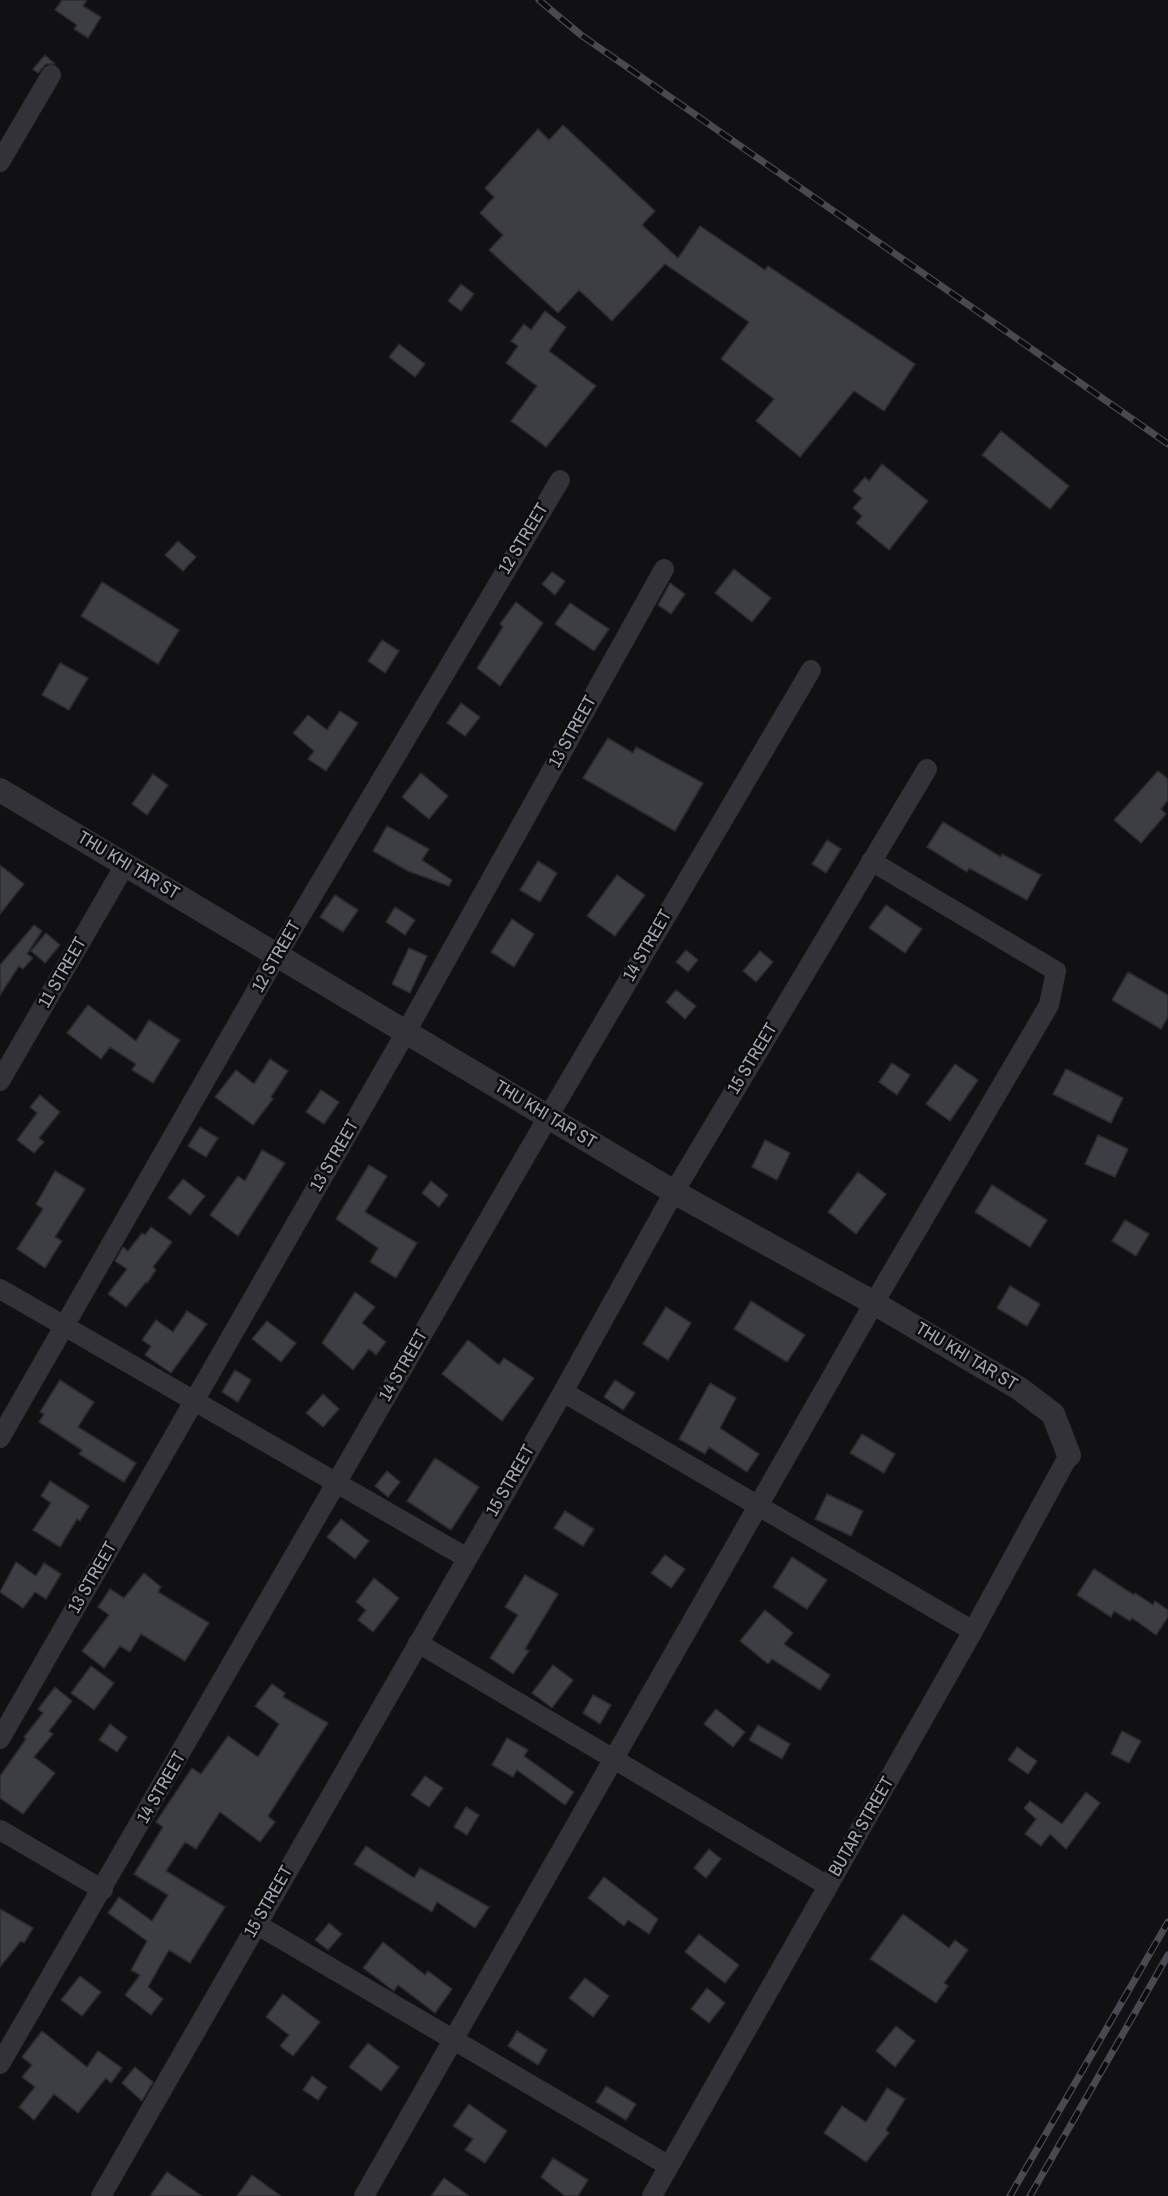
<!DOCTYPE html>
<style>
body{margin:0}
canvas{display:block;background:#111113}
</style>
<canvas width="1168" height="2196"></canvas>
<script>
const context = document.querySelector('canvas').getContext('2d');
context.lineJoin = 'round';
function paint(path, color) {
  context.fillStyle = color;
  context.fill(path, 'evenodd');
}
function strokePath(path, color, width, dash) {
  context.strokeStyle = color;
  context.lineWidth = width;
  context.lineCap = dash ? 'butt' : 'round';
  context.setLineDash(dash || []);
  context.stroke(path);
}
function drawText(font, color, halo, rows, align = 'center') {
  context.font = font + ' "Archivo Narrow",sans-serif';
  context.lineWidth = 5;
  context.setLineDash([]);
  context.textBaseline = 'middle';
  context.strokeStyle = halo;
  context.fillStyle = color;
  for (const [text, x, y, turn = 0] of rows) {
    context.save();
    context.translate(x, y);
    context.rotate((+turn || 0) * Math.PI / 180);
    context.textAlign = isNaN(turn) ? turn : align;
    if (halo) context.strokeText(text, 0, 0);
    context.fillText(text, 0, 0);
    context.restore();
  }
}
const building = new Path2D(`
 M62,0H87L83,6L101,17L88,38L74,29L77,25L55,10Z
 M45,55L55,64H46L38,73L33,69Z
 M563,125L655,211L642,225L678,258L700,226L765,270L768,266L915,364L884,411L854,391L800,457L756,421L774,399L721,359L749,322L665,264L612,321L579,290L558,313L489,250L503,235L480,213L494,197L485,188L538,129L549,140Z
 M461,284L474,294L461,311L448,301Z
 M545,311L566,327L549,351L596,386L546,447L511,421L537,386L506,363L518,346L511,341L524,324L531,330Z
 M399,344L425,364L415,377L389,357Z
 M1001,431L1069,486L1050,509L982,455Z
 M882,464L928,501L889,550L856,523L862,516L853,508L862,498L853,491L865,477L869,481Z
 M178,541L196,557L183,571L165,555Z
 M734,569L771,598L752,622L715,593Z
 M552,572L565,581L555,595L542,584Z
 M102,582L179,630L158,664L81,616Z
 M670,583L685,594L671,614L658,605Z
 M516,602L543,623L500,686L477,668L503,627L500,624Z
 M570,603L609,629L594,651L555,624Z
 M382,640L399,651L385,673L368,661Z
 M60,663L88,678L69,710L42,695Z
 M461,703L480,717L465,736L447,723Z
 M340,711L358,723L326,771L308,759L314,751L293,733L308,715L327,730Z
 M608,738L633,753L636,747L703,783L675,831L583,778Z
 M1158,771L1168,779V800L1161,809L1166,814L1141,843L1114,820Z
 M421,773L448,796L429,819L402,797Z
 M153,774L168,785L147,815L132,804Z
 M943,822L1001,857L1002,854L1041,875L1027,900L969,868L967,872L927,847Z
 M387,826L429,849L422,860L452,880L449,886L408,871L373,851Z
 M827,840L841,849L826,873L812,864Z
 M538,861L557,873L540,902L520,890Z
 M0,865L24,884L0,914Z
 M617,875L645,895L615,936L587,916Z
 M335,895L358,910L343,932L320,917Z
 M886,905L922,929L905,953L869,928Z
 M395,907L415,920L405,935L386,922Z
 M512,919L534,934L514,967L491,952Z
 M34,925L42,931L27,954L33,958L23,969L19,966L0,995V965Z
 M46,933L60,945L45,963L31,951Z
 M409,948L427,956L410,993L392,984Z
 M686,950L698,960L688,972L676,962Z
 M760,951L773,962L756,982L743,971Z
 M1128,972L1168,995V1017L1161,1029L1112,1000Z
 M676,990L696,1006L685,1019L666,1002Z
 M88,1005L136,1041L149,1020L180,1040L153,1083L132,1070L136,1064L110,1047L101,1059L67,1033Z
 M270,1059L288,1071L271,1097L273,1099L253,1125L215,1097L236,1070L254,1084Z
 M892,1063L910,1075L897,1095L879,1082Z
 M955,1064L978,1080L950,1121L926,1104Z
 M1066,1069L1123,1098L1111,1123L1053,1094Z
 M321,1090L339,1102L324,1124L306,1112Z
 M40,1095L60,1112L39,1138L44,1142L34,1153L17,1140L37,1113L30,1107Z
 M200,1127L218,1138L206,1157L188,1146Z
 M1098,1135L1128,1149L1115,1177L1085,1164Z
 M765,1140L790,1153L777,1180L752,1167Z
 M262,1150L285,1163L238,1236L210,1215L238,1176L245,1181Z
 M369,1165L387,1176L365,1212L417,1243L396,1278L370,1262L378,1248L336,1219Z
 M55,1171L85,1189L55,1237L62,1241L45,1268L17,1249L43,1209L36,1204Z
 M858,1172L886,1194L856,1234L828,1212Z
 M183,1179L205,1196L190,1215L168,1198Z
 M431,1181L448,1195L439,1207L422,1193Z
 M992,1185L1047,1220L1030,1247L975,1212Z
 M1125,1220L1149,1234L1136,1256L1112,1241Z
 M151,1227L172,1242L153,1267L156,1270L147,1283L146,1282L126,1307L108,1294L127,1269L115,1261L123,1247L128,1251L142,1233L145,1235Z
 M1010,1286L1040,1304L1027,1326L997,1308Z
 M355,1292L375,1307L362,1323L386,1342L376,1355L369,1349L353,1370L322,1343Z
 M751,1301L805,1335L787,1362L734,1329Z
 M666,1307L691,1323L668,1360L643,1344Z
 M187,1311L207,1324L171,1373L145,1355L151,1346L142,1340L156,1320L173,1332Z
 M267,1321L296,1343L281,1362L252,1339Z
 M468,1340L499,1365L504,1358L534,1378L502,1421L442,1374Z
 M235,1370L251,1380L238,1402L222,1392Z
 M60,1380L94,1402L78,1427L136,1463L124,1482L79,1454L82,1450L39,1422L44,1414L40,1412Z
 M615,1380L635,1393L623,1410L604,1397Z
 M710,1383L736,1398L720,1428L759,1454L747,1472L709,1447L705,1454L679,1439Z
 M323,1394L339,1409L323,1427L306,1413Z
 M862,1434L895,1454L884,1473L850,1453Z
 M435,1458L479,1487L451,1530L407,1501Z
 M387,1471L400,1482L388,1497L375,1486Z
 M50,1481L89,1506L80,1521L77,1519L60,1547L33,1530L51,1503L41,1496Z
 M827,1494L863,1511L851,1536L815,1519Z
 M565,1511L594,1529L583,1546L554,1528Z
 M341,1519L369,1541L355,1559L327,1537Z
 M665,1555L685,1569L671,1588L651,1573Z
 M792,1557L827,1580L807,1609L773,1587Z
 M16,1562L36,1576L44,1563L61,1574L46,1599L35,1592L23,1608L0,1592Z
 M1094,1569L1134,1595L1135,1593L1153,1605L1155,1601L1168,1610V1617L1156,1635L1132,1618L1130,1621L1114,1611L1111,1617L1077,1595Z
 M144,1573L161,1587L158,1592L209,1623L185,1661L141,1634L130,1652L120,1646L104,1668L82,1651L109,1615L98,1607L110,1589L124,1598Z
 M525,1575L558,1594L525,1649L529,1651L513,1674L490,1658L518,1615L505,1607Z
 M374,1578L399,1598L373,1632L358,1620L366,1610L356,1602Z
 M765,1610L793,1633L784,1644L830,1675L820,1690L772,1659L768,1664L740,1641Z
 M553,1665L573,1680L552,1708L532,1693Z
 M91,1666L114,1683L94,1710L71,1693Z
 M272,1684L285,1693L283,1697L328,1723L268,1816L275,1822L260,1842L220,1812L196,1849L185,1842L166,1871L225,1907L190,1963L169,1950L148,1987L163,1999L151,2015L125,1995L140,1975L131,1970L147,1941L108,1913L119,1897L152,1921L168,1895L134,1874L163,1827L156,1822L192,1768L201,1774L228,1736L258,1757L279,1724L255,1706Z
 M55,1687L72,1701L49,1731L53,1734L34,1757L55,1773L23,1814L0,1798V1776L26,1739L24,1737L43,1713L38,1709Z
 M593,1695L611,1705L600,1724L583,1713Z
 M716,1709L745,1732L733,1747L704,1724Z
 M110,1724L127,1737L117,1752L99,1740Z
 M758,1725L790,1744L782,1759L749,1740Z
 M1122,1731L1141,1741L1129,1763L1111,1754Z
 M507,1738L528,1750L524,1756L574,1792L565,1805L517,1770L513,1777L492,1765Z
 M1017,1747L1037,1761L1028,1774L1008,1760Z
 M425,1776L443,1788L429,1807L411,1795Z
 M1086,1792L1100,1803L1066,1849L1050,1834L1041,1846L1025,1834L1036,1819L1024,1808L1030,1801L1062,1824Z
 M466,1807L479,1815L467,1835L454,1827Z
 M366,1846L414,1878L420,1868L489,1907L475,1928L437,1902L432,1912L354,1864Z
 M709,1849L721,1859L706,1878L694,1868Z
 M604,1877L658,1919L649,1934L628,1920L624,1926L588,1898Z
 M0,1909L33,1928L24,1943L21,1941L0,1967Z
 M903,1914L949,1948L955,1940L968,1950L944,1983L948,1986L936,2003L870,1959Z
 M329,1923L342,1934L328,1950L315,1940Z
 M699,1934L739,1965L725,1983L685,1952Z
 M383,1942L425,1975L428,1971L452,1989L435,2013L398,1985L394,1991L363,1968Z
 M80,1976L101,1992L82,2016L61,2000Z
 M585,1978L609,1996L593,2017L569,1998Z
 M707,1988L725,2003L709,2023L691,2009Z
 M283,1994L320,2022L293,2056L280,2046L289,2035L266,2017Z
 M896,2026L915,2041L895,2067L876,2051Z
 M42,2031L87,2067L98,2051L122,2068L111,2083L106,2078L78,2113L54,2094L34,2120L19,2107L35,2087L22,2077L32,2065L22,2057Z
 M517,2031L547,2050L538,2065L508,2046Z
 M368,2043L399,2067L381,2091L349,2067Z
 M135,2067L153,2082L142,2101L122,2083Z
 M312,2076L327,2087L318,2100L303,2090Z
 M606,2086L636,2104L626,2120L596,2102Z
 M887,2088L905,2099L886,2130L889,2133L866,2162L824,2133L842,2106L866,2122Z
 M469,2104L507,2131L485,2163L465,2150L473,2139L453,2126Z
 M553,2158L588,2180L578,2196H565L541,2177Z
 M167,2172L202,2196H150Z
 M252,2175L281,2196H237Z
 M444,2178L469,2196H431Z`);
const minor = new Path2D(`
 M0,162L51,75
 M0,1081L125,865
 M0,1289L467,1558
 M563,1392L973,1631
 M0,1438L277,955L560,480
 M418,1643L828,1886
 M0,1739L406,1032L664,569
 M0,1830L103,1890
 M256,1924L669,2166
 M0,2064L548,1117L811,670
 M101,2196L563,1392L674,1192L927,769
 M364,2196L874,1303L1049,1005L1056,971L871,861
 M652,2196L973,1631L1069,1455`);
const tertiary = new Path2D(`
 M0,790L674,1192L874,1303L1020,1389L1053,1414L1069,1455`);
const rail = new Path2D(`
 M539,0L581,35L1168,444
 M1010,2196L1168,1922
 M1030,2196L1168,1955`);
const streetNames = [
 ["12 STREET",524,539,-59],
 ["13 STREET",573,732,-61],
 ["THU KHI TAR ST",128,866,31],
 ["14 STREET",648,946,-60],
 ["12 STREET",277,957,-60],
 ["11 STREET",63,973,-60],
 ["15 STREET",753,1059,-59],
 ["THU KHI TAR ST",545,1115,31],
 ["13 STREET",335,1156,-60],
 ["THU KHI TAR ST",966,1357,31],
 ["14 STREET",404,1366,-60],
 ["15 STREET",511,1481,-60],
 ["13 STREET",93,1578,-60],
 ["14 STREET",162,1788,-60],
 ["BUTAR STREET",862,1827,-60],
 ["15 STREET",269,1902,-60]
];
paint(building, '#3d3e43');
strokePath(building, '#2b2b2f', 1.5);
strokePath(minor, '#323238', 20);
strokePath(tertiary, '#323238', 24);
strokePath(rail, '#494a51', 7);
strokePath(rail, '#0c0c0d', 4.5, [14]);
drawText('18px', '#a1a6b4', '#0c0c0d', streetNames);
</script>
